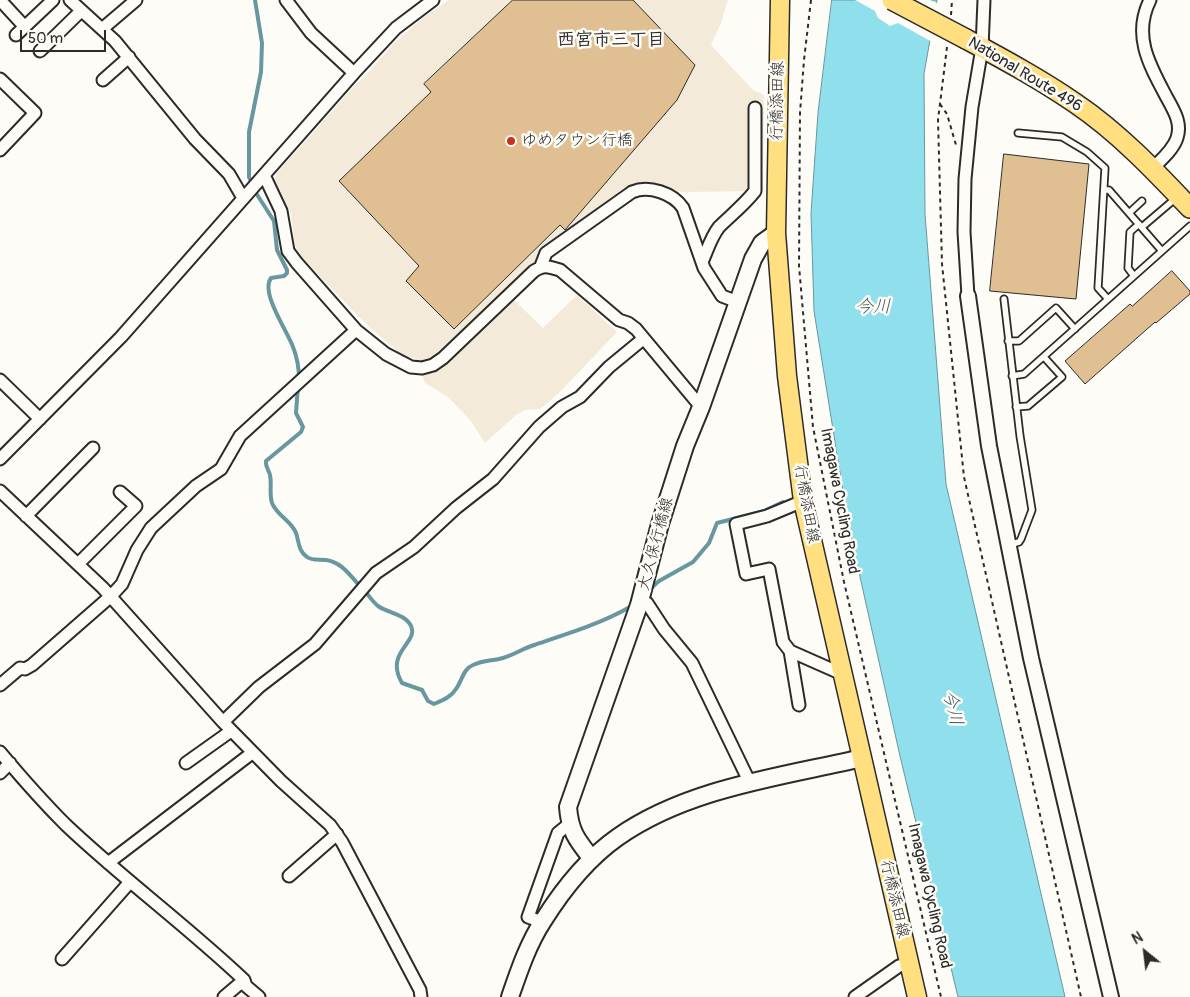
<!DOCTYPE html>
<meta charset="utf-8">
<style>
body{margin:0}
#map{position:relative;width:1190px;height:997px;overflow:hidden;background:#fdfcf7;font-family:Pangolin,sans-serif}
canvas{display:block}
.north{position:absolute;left:1120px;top:927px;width:50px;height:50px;-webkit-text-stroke:4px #fdfcf7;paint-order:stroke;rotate:331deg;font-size:14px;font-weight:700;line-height:20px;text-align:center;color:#2b2b2b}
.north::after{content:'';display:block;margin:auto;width:18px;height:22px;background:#2b2b2b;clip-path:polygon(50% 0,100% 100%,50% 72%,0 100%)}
.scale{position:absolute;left:20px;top:30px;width:86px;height:22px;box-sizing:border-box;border:2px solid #2b2b2b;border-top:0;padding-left:6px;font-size:15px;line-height:18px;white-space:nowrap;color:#2b2b2b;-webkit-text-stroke:4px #fdfcf7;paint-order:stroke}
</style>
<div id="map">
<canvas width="1190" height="997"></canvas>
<div class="north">N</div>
<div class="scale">50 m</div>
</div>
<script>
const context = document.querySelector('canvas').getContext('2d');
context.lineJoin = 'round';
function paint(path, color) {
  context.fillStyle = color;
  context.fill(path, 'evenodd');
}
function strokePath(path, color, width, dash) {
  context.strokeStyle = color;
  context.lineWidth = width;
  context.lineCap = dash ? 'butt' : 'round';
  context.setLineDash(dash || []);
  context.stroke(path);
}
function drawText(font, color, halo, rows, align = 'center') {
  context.font = font + ' Pangolin,"Klee One",sans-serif';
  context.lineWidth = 5;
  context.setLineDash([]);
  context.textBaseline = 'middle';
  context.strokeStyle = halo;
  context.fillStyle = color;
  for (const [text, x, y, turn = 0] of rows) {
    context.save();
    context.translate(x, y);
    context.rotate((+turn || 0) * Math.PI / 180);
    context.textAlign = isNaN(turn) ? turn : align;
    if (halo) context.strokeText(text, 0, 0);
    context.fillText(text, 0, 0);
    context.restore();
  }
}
const built = new Path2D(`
 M449,0H728L721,23L711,45L753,90L764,95L763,191L683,192L648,184H635L622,189L546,246L540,256L539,275L513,299L543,328L577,295L617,332L558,394L540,409L525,410L516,415L485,443L471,421L448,397L425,383L416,359L402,355L367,325L304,260L295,246L291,214L275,180L276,174L355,85L368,73L393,44L425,16Z`);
const water = new Path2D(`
 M832,0H937L924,74L925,214L946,484L1065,997H958L900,756L848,523L814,311L811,213L818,113Z`);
const pier = new Path2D(`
 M855,0H930L939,4L932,42L898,23L890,26L878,18L875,11Z`);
const stream = new Path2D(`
 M255,0L262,43L261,72L249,132V177L256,193L274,221L277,250L287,270V273L284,276L271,278C260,293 288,332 293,347C297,357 299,368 299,379
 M298,386L296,413L303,427L301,432L266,461C265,467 269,470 270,475C272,484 269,494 272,503C277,516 291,520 296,533C299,541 298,551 307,557C312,561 319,559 326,560C341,562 349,574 359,585
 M650,589L659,581L693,562L709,543L717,523L764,511L783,502
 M365,591C369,596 373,602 378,606C388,613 405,614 411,626C419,643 384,652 402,683L422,690L428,701L434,704C443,700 451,697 456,689C462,681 463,669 473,665C483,660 493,661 503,658C514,655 524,648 534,645C567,634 600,624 630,607`);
const building = new Path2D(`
 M513,0H633L695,65L677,100L565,230L560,225L454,329L406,281L419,266L339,181L431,92L424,84Z
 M1004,154L1089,164L1076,299L990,291Z
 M1172,271L1190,291V294L1156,323L1155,322L1085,384L1065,361L1130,304L1132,306Z`);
const path = new Path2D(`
 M811,0L804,60L800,113L799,266L813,427L844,582L941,997
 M951,15L952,0
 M947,47L938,120L942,264L964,477L1081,997
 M940,104L947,114L956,145`);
const service = new Path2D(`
 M1018,133L1062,137L1087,152L1105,168L1098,288L1108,299
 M1104,190H1109L1162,251
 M1129,213L1142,201
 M1142,227L1176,198
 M1134,276L1128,268L1130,232L1139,224
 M1004,299L1020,436L1032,510L1021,539L1019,542L1009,545
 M1008,341H1019L1056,308L1075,329
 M1012,376L1024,374L1190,226
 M1016,407L1028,406L1062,377L1044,357`);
const minor = new Path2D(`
 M0,0L24,26
 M70,0L115,41L195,139L229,174L243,198
 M286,0L311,33L354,73
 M1150,0C1132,36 1150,66 1167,98C1174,111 1182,123 1177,138C1173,150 1161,160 1153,168
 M102,29L136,0
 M16,35L53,0
 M40,51L81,11
 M0,79L35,113L0,150
 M103,80L129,57
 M264,175L281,211L288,251L297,263L356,330L386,354L411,367L422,368L433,365L443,358L534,271C545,264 549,267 560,270L619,320L628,323L636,329L701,407
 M702,262C707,251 711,237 719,227C731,215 744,205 755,191V108
 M541,266L546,253L632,192C649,185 673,193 683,208L704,268L722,296L738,302
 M968,296L964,232L965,179L972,107L982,48L984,0
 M0,380L40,419
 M0,459L121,337L354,73L396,28L433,0
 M0,491L103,588L223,722L281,781L330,825L342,842L420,990L421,997
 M803,501L767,516L736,524L746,574L769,569L783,642L790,651L842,674
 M26,516L93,448
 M78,564L136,506L120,492
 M639,605L647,603L664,629L692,663L750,783
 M790,651L799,705
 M0,685L20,668L25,669L32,665L111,596L122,584L137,550L151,528L196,486L221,469L240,436L356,330
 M223,722L259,687L315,644L376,573L414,547L456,508L493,479L539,427L562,407L580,397L609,367L643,339
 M0,752C21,777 43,802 66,825C123,879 187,926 244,980L246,986L259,997
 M186,763L231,731
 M0,773L10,763
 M108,863L252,753
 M289,876L337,834
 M542,922L528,917L558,833L569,824
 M62,959L130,882
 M224,997L244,980
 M855,997L899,966L909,963`);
const tertiary = new Path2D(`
 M968,296L989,446L1031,658L1111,997`);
const secondary = new Path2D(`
 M592,859C577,840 570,832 568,807L639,605L660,524L685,446L701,407L753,259L762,243L776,233
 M510,997C519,971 528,944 543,921C563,889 588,858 618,837C688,788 780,777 862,758`);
const primary = new Path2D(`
 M780,0L776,233L787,376L803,501L917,997`);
const trunk = new Path2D(`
 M966,39C1003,59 1040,79 1075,103C1118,132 1155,171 1190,208`);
const trunkBridge = new Path2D(`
 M892,0L966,39`);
const markers = [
 [511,141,5,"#c8321e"]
];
const streetNames = [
 ["National Route 496",1025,75,31],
 ["行橋添田線",778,101,-89],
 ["Imagawa Cycling Road",839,501,79],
 ["行橋添田線",806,504,80],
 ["大久保行橋線",656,544,-75],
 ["Imagawa Cycling Road",929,896,77],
 ["行橋添田線",894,899,77]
];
const poiNames = [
 ["ゆめタウン行橋",521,141]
];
const neighbourhoodNames = [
 ["西宮市三丁目",611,40]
];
const waterNames = [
 ["今川",873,307],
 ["今川",952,708,77]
];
paint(built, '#f4ead9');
paint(water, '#90dfed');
strokePath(water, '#68979f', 1);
paint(pier, '#fdfcf7');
strokePath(stream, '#68979f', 4);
paint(building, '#e0bf92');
strokePath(building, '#2b2b2b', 1);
strokePath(service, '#2b2b2b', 9);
strokePath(minor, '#2b2b2b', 15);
strokePath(tertiary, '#2b2b2b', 18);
strokePath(secondary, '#2b2b2b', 20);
strokePath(primary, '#2b2b2b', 21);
strokePath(trunk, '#2b2b2b', 22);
strokePath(path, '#2b2b2b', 2, [4, 4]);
strokePath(service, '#fdfcf7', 5.5);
strokePath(minor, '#fdfcf7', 11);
strokePath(tertiary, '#fdfcf7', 14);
strokePath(secondary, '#fdfcf7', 16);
strokePath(primary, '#ffdf80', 18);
strokePath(trunk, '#ffdf80', 19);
strokePath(trunkBridge, '#2b2b2b', 22, []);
strokePath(trunkBridge, '#ffdf80', 19);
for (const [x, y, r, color] of markers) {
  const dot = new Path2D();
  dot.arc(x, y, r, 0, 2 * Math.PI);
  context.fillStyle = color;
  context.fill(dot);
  strokePath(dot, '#fdfcf7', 2);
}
drawText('16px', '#2b2b2b', '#fdfcf7', streetNames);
drawText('16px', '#2b2b2b', '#fdfcf7', poiNames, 'left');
drawText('bold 18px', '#2b2b2b', '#fdfcf7', neighbourhoodNames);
drawText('italic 18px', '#44585c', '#fdfcf7', waterNames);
</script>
